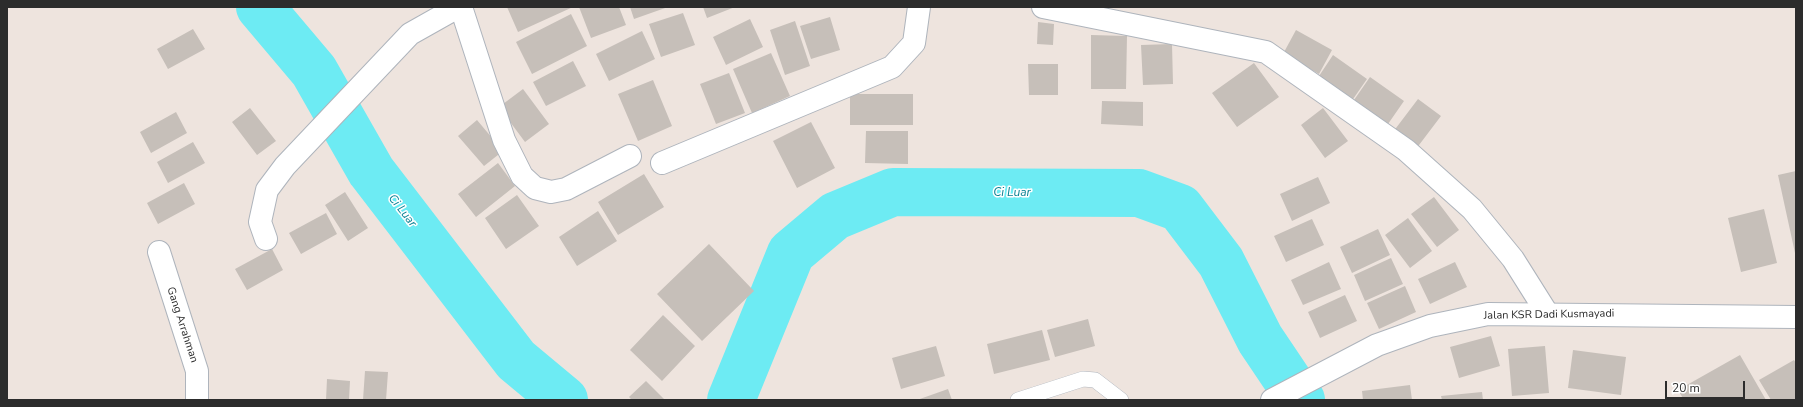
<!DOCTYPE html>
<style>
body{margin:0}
#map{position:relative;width:1803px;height:407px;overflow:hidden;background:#eee4de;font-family:"Nunito Sans",sans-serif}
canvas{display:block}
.frame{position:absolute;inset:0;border:8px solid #2c2c2c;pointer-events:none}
.scale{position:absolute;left:1665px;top:381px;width:80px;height:18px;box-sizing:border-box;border:2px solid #2c2c2c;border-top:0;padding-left:5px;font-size:12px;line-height:14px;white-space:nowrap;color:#2c2c2c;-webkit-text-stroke:3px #fff;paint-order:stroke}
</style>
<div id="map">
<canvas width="1803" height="407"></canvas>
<div class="frame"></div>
<div class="scale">20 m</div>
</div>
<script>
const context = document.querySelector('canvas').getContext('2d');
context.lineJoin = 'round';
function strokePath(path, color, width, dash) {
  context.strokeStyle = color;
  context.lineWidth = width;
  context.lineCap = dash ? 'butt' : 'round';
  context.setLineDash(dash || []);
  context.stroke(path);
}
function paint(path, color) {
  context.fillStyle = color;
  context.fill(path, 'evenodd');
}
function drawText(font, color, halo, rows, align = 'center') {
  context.font = font + ' "Nunito Sans",sans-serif';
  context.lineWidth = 3;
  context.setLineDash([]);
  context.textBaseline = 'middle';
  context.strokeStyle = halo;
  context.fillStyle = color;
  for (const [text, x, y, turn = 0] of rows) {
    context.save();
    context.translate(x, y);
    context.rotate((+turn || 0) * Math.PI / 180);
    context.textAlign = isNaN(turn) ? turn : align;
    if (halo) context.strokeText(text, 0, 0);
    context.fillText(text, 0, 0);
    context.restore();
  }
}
const river = new Path2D(`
 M260,7L314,71L371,171L516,360L564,400
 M731,400L791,253L835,216L893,192L1139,193L1180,208L1221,262L1260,339L1301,400`);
const building = new Path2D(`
 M507,7H573L518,32Z
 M579,7H619L626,25L591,38Z
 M630,7H668L634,19Z
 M703,7H735L707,18Z
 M683,13L695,45L661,57L649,24Z
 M571,14L587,46L532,74L516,42Z
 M830,17L840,50L811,59L800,26Z
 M750,19L763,47L726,65L713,37Z
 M795,21L810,66L785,75L770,30Z
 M1038,22L1054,24L1053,45L1037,44Z
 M193,29L205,49L168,69L157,49Z
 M1296,30L1332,50L1319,74L1283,54Z
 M642,31L655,59L609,81L596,54Z
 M1091,35L1127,36L1126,89H1091Z
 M1172,44L1173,84L1143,85L1141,45Z
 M771,53L790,96L752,113L733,69Z
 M1333,55L1367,79L1351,102L1317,79Z
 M573,61L586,86L546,106L533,82Z
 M1254,63L1279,97L1237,127L1212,93Z
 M1028,64H1058V95H1029Z
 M729,73L745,113L716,124L700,84Z
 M1370,77L1404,101L1388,124L1354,100Z
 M653,80L672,126L638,141L618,94Z
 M523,89L549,124L525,142L499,107Z
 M850,94H913V125H850Z
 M1418,99L1441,116L1416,149L1393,132Z
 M1102,101L1143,102V126L1101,124Z
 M250,108L276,141L257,155L232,122Z
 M1323,108L1348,141L1325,158L1301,125Z
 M176,112L187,133L151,153L140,132Z
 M477,120L503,151L484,166L458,136Z
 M811,122L835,168L797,188L773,141Z
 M866,131H908V164L865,163Z
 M193,142L205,163L168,183L157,162Z
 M498,163L515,186L476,217L458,194Z
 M1796,171V253H1795L1778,175Z
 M644,174L664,207L618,235L598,202Z
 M1318,177L1330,203L1292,221L1280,194Z
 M184,183L195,204L158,224L147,203Z
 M345,192L368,228L348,241L325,205Z
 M517,195L539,226L506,249L485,218Z
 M1434,197L1459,230L1437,247L1411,214Z
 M1764,209L1777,263L1741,272L1728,218Z
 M598,211L617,241L577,266L559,237Z
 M326,213L337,234L301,254L289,233Z
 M1408,218L1432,251L1410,268L1385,235Z
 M1312,219L1324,245L1286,262L1274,236Z
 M1378,229L1390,255L1352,273L1340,247Z
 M709,244L754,291L702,341L657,294Z
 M272,249L283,270L247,290L235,269Z
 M1391,258L1403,284L1365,301L1354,275Z
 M1329,262L1341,289L1303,305L1291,280Z
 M1455,262L1467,287L1430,304L1418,279Z
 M1405,286L1416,312L1379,329L1367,303Z
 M1345,295L1357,321L1320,338L1308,312Z
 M663,315L695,346L662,381L630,350Z
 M1088,319L1095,346L1055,357L1047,330Z
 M1042,330L1050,360L994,374L987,344Z
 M1491,336L1500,366L1459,378L1450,347Z
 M936,346L945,376L901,389L892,358Z
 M1545,346L1549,393L1512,396L1508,349Z
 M1573,350L1626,357L1621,395L1568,388Z
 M1740,355L1766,400H1684L1678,390Z
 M1794,360L1796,363V400H1771L1759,380Z
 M365,371L388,372L386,400H363Z
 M327,379L350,381L349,400H326Z
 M646,381L665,400H632L629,397Z
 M1410,385L1412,400H1363L1362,391Z
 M948,389L952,400H917Z
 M1482,392L1483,400H1442L1441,396Z`);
const lane = new Path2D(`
 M1018,400L1083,379L1095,380L1121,400`);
const street = new Path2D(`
 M461,7L504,140L522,176L535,188L551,192L566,189L630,156
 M1043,7L1266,52L1406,150L1472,209L1513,259L1547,313
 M662,163L892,67L914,43L919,7
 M266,239L260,222L267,190L285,166L410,34L458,7
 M159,252L197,371V400`);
const secondary = new Path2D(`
 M1272,400L1377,345L1430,326L1488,314L1796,317`);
const streetNames = [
 ["Jalan KSR Dadi Kusmayadi",1549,315,-1],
 ["Gang Arrahman",182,325,72]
];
const waterNames = [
 ["Ci Luar",1012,193],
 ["Ci Luar",402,211,52]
];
strokePath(river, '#6debf3', 48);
paint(building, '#c6bfb9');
strokePath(lane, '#aeb4bc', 16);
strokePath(street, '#aeb4bc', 24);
strokePath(secondary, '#aeb4bc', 24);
strokePath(lane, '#fff', 15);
strokePath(street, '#fff', 22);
strokePath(secondary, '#fff', 22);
drawText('11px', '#2c2c2c', '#fff', streetNames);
drawText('italic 12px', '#098294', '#fff', waterNames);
</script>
